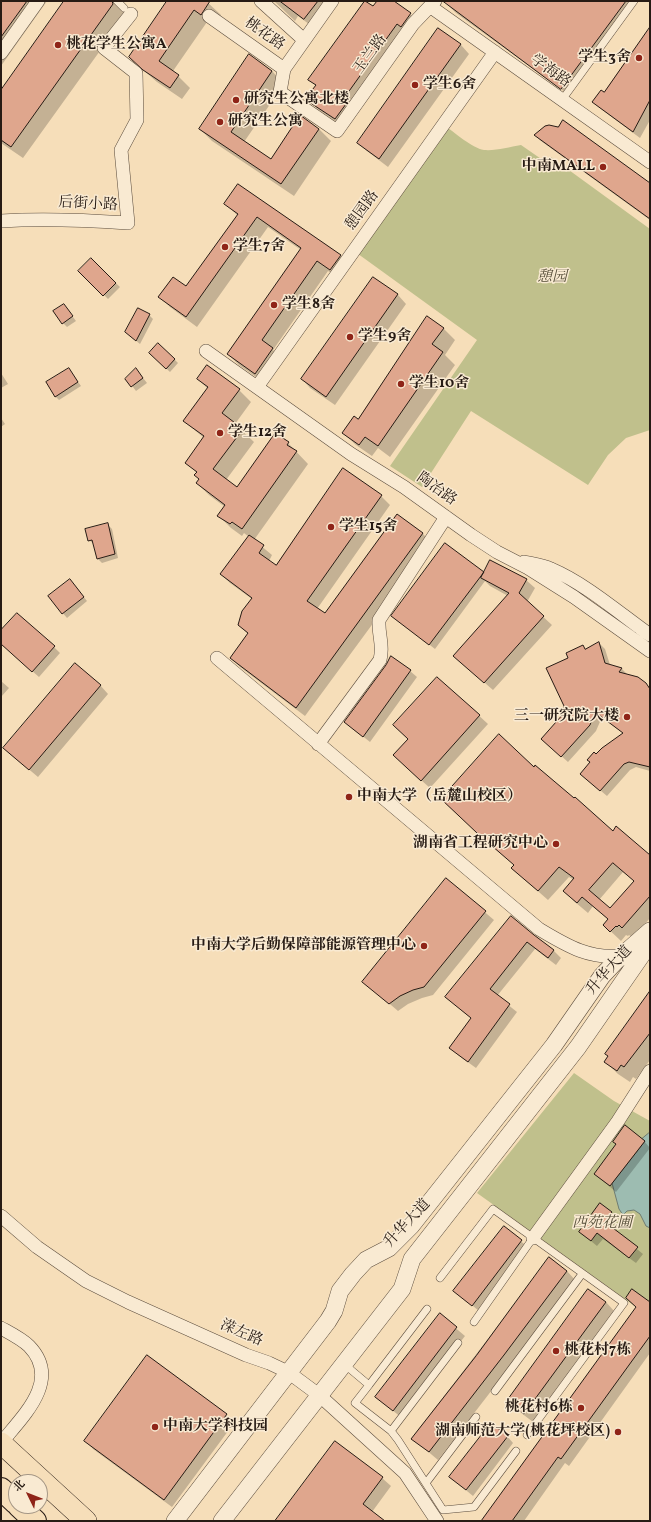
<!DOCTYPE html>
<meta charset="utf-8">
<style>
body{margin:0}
#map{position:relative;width:651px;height:1522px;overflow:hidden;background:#f6deb9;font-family:Vollkorn,"Noto Serif SC",serif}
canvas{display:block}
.frame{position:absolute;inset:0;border:2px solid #271b14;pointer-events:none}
.north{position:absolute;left:8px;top:1474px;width:40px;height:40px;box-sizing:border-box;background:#f9ead2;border:1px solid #a59786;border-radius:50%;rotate:313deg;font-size:11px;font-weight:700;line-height:16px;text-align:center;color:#271b14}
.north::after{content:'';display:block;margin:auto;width:14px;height:18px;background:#8f2418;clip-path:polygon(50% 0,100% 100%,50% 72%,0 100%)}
</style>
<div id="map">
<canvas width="651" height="1522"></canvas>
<div class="frame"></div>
<div class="north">北</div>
</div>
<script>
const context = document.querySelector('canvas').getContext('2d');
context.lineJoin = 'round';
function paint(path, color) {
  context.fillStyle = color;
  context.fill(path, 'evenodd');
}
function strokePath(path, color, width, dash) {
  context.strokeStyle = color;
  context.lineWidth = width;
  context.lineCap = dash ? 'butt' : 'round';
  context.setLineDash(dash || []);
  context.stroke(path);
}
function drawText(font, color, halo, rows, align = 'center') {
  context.font = font + ' Vollkorn,"Noto Serif SC",serif';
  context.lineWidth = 3;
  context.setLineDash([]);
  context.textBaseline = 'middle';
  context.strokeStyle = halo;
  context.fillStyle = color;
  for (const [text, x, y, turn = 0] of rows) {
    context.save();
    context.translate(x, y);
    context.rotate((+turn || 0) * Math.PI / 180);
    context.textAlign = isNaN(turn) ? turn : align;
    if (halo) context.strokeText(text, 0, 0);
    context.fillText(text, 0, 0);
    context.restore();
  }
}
const green = new Path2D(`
 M444,125C454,132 472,148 484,150C496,151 509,147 521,145L547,163L551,157L650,229V430L626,438L608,455L588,485L471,411L422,487L390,466L477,340L354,251Z
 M574,1073L614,1101L650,1121V1317L477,1193Z`);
const water = new Path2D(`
 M649,1133H650V1228L646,1226L640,1214L634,1210L627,1211L623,1215L619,1209L612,1183L645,1141L642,1139Z`);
const shadow = new Path2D(`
 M1,1H47L1,66Z
 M66,1H113L124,12L125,16L23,158L1,143V91Z
 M168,1H206L221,15L213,26L207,22L173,71L190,88L182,99L157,82L142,69Z
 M274,1H338L317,30L298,16L295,21Z
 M378,1H392L410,14L418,22L344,127L319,110L310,102L316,86L309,80Z
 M452,1H638L569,95L456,13L449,6Z
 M650,28V120L640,138L601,109L593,102L604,93Z
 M438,30L461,45L469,54L388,167L367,151L358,143Z
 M249,56L272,71L284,84L244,142L271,160L319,129L331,141L294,196L212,141L200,129Z
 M535,135L650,184V220L541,141Z
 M239,186L340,256L350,266L341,279L328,271L273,350L283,360L266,384L239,365L228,354L301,250L268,227L197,327L170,307L160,297L186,288L238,216L226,204Z
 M91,259L120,287L108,299L80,271Z
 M373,278L398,295L406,304L335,405L310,388L302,379Z
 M67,309L76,321L67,327L63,323Z
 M149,315L153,319L140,344L130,336Z
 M443,328L455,340L445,355L455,365L390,457L378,448L372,456L356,445L343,433L358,421Z
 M154,357L174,359L178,363L170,372Z
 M69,369L81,386L59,400L55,396Z
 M136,369L147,383L136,391L127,379Z
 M1,373L8,384L1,388Z
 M198,379L239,390L251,402L235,424L254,442L226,480L238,488L288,443L308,464L254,540L272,555L269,561L276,566L381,496L390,505L317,609L325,615L397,515L423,534L432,543L305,716L240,667L231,658L248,634L239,625L252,599L230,583L221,574L249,537L244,533L242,536L231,528L219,516L225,507L209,495L197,483L200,480L197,473L186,462L204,438L184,421L208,389Z
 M1,418L5,424L1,427Z
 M108,525L112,529L118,558L102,563L98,559L94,544L89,540Z
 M446,544L484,573L526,580L535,588L527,602L552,625L493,690L463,664L508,596L490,586L485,581L435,649L392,616Z
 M73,584L87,601L67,618L49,597Z
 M1,632L54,647L60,653L39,677L1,644Z
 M599,643L605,649L610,665L622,669L628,675L646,684L650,688V771L636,767L630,770L607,796L588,780L624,734L602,717L596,731L568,762L549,745L565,713L570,658L583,646L586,649Z
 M410,671L417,677L370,742L345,722Z
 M438,678L488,724L430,788L403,764L409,739Z
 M1,681L9,688L1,697Z
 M100,685L108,694L38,777L13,756Z
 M534,768L613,832L650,856V918L633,938L629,935L628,936L626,935L621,941L604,925L609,920L593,906L588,913L575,902L564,891L574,880L569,877L548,900L523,878L515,865L452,809ZM623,872L635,882L610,910L599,900Z
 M446,879L494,920L433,995L422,998L408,1004L398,1011L363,981Z
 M533,936L554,951L561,958L556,965L535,949L497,996L517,1012L476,1068L458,1055L450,1047L471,1018L454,1004Z
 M650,1000V1060L636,1079L633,1077L630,1082L618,1074L606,1062Z
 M644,1141L650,1148L616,1192L595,1174Z
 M601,1205L618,1219L611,1228L643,1254L636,1263L603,1239L597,1246L580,1232Z
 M504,1228L528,1247L479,1311L455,1291Z
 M549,1259L567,1271L575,1280L512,1364L438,1460L412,1438Z
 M606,1302L614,1311L533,1422L516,1409L508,1401Z
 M650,1303V1353L569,1466L565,1463L524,1521H484Z
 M440,1315L465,1336L402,1418L376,1397Z
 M226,1415L234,1423L172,1507L93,1449L85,1440Z
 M507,1436L513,1443L473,1496L450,1477Z
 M335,1443L382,1478L391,1486L372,1512L384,1521H276Z`);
const building = new Path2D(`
 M1,1H27L1,37Z
 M64,1H112L113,4L11,147L1,140V90Z
 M167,1H210L201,15L194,10L159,61L179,75L170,88L143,70L129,57Z
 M280,1H318L304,19Z
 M365,1L373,6L377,1H394L411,13L401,27L397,24L342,101L346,104L335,119L309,102L310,101L306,98L316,85L308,80Z
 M443,1H626L561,89Z
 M650,27V100L633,132L592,102L601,90L604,92Z
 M438,28L461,44L379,159L357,143Z
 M249,54L272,71L231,132L271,159L300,115L319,129L281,184L199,129Z
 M563,120L650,183V219L534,135L545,126L549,125L558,127Z
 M238,184L341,255L330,270L317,261L262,340L273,348L255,374L227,354L301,248L257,217L186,317L158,297L173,277L186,286L238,214L224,204Z
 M91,258L116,283L103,296L78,271Z
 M373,277L398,294L326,397L301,379Z
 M64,304L73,316L62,324L53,311Z
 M138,308L150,314L136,341L125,332Z
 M427,316L444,328L432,344L443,352L378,446L365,437L359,445L342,433L354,416L358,419Z
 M158,343L175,359L166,369L149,353Z
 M207,365L240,389L222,413L243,429L213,469L237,487L275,433L289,442L287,445L297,451L242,529L232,522L230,524L217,516L225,505L196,483L199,479L194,475L197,472L185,463L204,436L183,421L208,387L197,379Z
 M69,368L78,382L55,397L46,382Z
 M136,368L143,378L131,387L125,379Z
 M343,468L382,495L307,601L325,613L397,514L423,533L296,708L230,658L248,633L238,625L242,611L252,598L220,574L249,535L264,545L259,553L276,565Z
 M108,523L115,554L97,559L92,540L88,541L85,529Z
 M445,543L484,572L429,645L391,616Z
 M490,560L527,579L519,593L544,616L484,683L453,656L509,593L481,578Z
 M70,579L84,597L62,614L48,596Z
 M17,613L55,646L32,672L1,644V630Z
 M599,642L605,663L622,668L619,672L638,677L646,683L650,689V767L629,762L624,764L600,791L580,774L590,762L587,760L594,752L596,754L602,748L623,733L595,712L590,725L561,757L541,739L564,713V706L546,668L568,658L566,653L583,645L585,649Z
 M391,656L411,670L363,737L344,722L386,665Z
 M75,663L101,685L29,770L3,748Z
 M437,677L480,715L421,781L393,755L408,739L393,725Z
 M499,734L534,767L535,765L574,798L575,797L613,831L616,826L650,855V896L622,928L619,925L617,927L616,926L610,932L603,925L608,919L582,897L577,903L563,891L574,878L559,867L538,891L511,868L514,865L477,833L441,799ZM613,863L634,881L610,908L589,890Z
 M446,878L486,911L424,987L413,990L400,996L389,1004L362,982Z
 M511,916L534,935L554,950L548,958L527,942L490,989L510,1004L468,1062L449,1048L471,1018L445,997Z
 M650,991V1033L624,1067L621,1065L617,1071L604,1062L608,1056L605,1054Z
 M625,1125L645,1141L610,1186L594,1174L616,1144L613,1142Z
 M600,1203L612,1212L605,1222L638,1247L629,1258L597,1233L591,1241L579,1232Z
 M504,1226L522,1240L472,1306L453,1291Z
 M549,1257L567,1271L504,1355L429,1452L411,1439L476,1356Z
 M588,1289L606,1302L524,1414L507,1401Z
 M632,1289L650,1302V1336L561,1459L558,1457L512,1521H481L636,1307L626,1298Z
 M440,1313L457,1327L393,1411L375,1397Z
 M147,1355L227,1414L164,1500L84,1441Z
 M491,1423L508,1436L466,1490L449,1477Z
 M335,1441L383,1477L363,1504L385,1521H275Z`);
const service = new Path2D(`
 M117,1L124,8
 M562,100L634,1
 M440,1278L493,1209L624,1303L527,1435
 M474,1322L533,1238
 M344,1364L369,1385L427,1309
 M369,1385L355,1403L391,1431L398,1440L443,1510L474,1507L516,1451
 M495,1391L582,1274
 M391,1431L458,1343
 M426,1483L476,1417`);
const minor = new Path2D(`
 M261,1L304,40
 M431,7L650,162
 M209,16L284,69L280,92L337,131L413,24L435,1
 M1,53L38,1
 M284,69L332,1
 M1,221C43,218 85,220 128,223L121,150L137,120L136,73L104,48L131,14
 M206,351L351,454L404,487L471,535L497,552L528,568L574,597L650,651
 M257,387L495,52
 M524,562C533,564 543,565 551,569C586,584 619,613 650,635
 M217,658L539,929C567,946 592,961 626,955
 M318,744L380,660C384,644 378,636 379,620L446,517
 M1,1216L37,1247L86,1281L128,1302L246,1355L269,1363L288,1372L319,1395L405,1473L437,1521
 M533,1238L618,1121L650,1071
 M1,1328C10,1333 22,1339 29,1346C62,1380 23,1416 1,1443`);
const tertiary = new Path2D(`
 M175,1521L328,1321L334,1311L340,1291L353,1274L366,1260L389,1248L411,1226L554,1045L602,976L617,960L650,931
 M222,1521L402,1289L412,1259L578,1047L650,943`);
const primary = new Path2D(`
 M1,1443L86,1521`);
const trunk = new Path2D(`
 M1,1489L16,1503
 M19,1506L35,1521`);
const markers = [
 [58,45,4,"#8f2418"],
 [639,58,4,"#8f2418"],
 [415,85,4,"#8f2418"],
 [236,100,4,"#8f2418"],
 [220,122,4,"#8f2418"],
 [603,167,4,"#8f2418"],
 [225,247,4,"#8f2418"],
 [274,305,4,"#8f2418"],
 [350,337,4,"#8f2418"],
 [401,384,4,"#8f2418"],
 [220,433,4,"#8f2418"],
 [331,527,4,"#8f2418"],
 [627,717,4,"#8f2418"],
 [349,797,4,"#8f2418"],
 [556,844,4,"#8f2418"],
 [424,946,4,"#8f2418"],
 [556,1351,4,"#8f2418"],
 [581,1408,4,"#8f2418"],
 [155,1427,4,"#8f2418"],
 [618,1432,4,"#8f2418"]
];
const streetNames = [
 ["桃花路",264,35,35],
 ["玉兰路",371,55,-54],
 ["学海路",550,72,35],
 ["后街小路",88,205,3],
 ["憩园路",363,211,-54],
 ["陶冶路",436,490,35],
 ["升华大道",610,971,-48],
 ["升华大道",408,1224,-47],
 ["溁左路",241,1334,23]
];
const poiNames = [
 ["桃花学生公寓A",66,45],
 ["学生3舍",631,58,"right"],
 ["学生6舍",423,85],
 ["研究生公寓北楼",244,100],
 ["研究生公寓",228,122],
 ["中南MALL",595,167,"right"],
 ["学生7舍",233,247],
 ["学生8舍",282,305],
 ["学生9舍",358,337],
 ["学生10舍",409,384],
 ["学生12舍",228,433],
 ["学生15舍",339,527],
 ["三一研究院大楼",619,717,"right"],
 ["中南大学（岳麓山校区）",357,797],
 ["湖南省工程研究中心",548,844,"right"],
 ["中南大学后勤保障部能源管理中心",416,946,"right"],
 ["桃花村7栋",564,1351],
 ["桃花村6栋",573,1408,"right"],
 ["中南大学科技园",163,1427],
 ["湖南师范大学(桃花坪校区)",610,1432,"right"]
];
const parkNames = [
 ["憩园",552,278],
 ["西苑花圃",602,1224]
];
paint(green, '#c0c08c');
paint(water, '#9dbcb1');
strokePath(water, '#6e7c72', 1);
paint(shadow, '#0003');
paint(building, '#dfa68d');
strokePath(building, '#271b14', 1);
strokePath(service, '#5b4c3d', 8);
strokePath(minor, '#5b4c3d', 14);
strokePath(tertiary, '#5b4c3d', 18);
strokePath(primary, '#271b14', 22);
strokePath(trunk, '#271b14', 24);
strokePath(service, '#f9ead2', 7);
strokePath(minor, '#f9ead2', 13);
strokePath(tertiary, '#f9ead2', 17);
strokePath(primary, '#f6deb9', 21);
strokePath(trunk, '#f6deb9', 22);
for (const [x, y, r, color] of markers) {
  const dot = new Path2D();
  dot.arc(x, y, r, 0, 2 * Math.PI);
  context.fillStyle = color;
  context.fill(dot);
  strokePath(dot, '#f9ead2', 1.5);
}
drawText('15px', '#271b14', '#f9ead2', streetNames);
drawText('bold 15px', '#271b14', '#f9ead2', poiNames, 'left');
drawText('italic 15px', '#554d38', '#f9ead2', parkNames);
</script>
